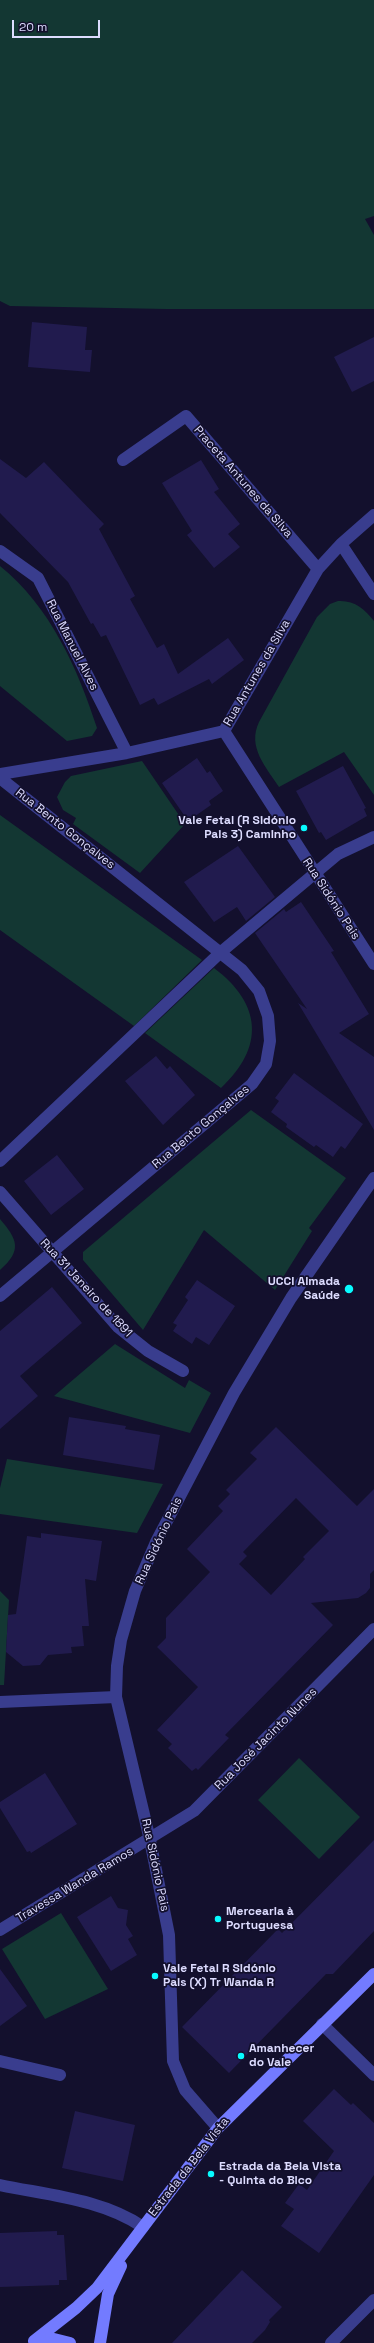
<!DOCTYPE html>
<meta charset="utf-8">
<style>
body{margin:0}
#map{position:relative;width:374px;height:2343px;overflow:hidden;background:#13102d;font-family:"Space Grotesk",sans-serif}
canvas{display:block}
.scale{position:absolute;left:12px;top:20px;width:88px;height:18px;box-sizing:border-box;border:2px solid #dddcff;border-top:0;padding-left:5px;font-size:12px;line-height:14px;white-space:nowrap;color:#dddcff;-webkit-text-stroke:3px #13102d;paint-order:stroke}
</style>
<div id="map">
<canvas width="374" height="2343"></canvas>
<div class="scale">20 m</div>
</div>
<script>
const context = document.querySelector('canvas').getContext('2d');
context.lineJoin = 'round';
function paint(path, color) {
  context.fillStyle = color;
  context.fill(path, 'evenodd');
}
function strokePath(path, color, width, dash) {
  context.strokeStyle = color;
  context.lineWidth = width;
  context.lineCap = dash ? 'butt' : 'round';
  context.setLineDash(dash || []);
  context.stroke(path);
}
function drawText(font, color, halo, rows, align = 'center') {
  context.font = font + ' "Space Grotesk",sans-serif';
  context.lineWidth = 3.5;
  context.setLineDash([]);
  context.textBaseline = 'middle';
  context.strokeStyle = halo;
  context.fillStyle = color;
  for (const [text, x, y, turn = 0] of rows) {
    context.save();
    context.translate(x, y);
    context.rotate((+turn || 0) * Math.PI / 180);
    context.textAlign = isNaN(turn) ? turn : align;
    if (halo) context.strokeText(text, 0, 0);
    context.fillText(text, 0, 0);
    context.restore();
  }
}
const green = new Path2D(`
 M0,0H374V216L365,219L374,235V309H166L10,306L0,301Z
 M0,566C50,606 78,669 97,728L92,736L67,741L0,686Z
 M338,601C354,600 365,609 374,621V795L344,752L279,787C266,767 247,747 259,722L317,617L330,604Z
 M142,761L185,824L140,873L73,824L76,818L63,810L57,797L65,782L71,776Z
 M0,815L202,960L134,1026L0,930Z
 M214,968C262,1004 265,1047 221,1088L145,1033Z
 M251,1110L346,1178L309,1228L312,1231L275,1290L204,1230L143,1330L83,1260V1252Z
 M0,1219C17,1239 23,1250 0,1270Z
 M115,1344L185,1388L189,1380L211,1393L190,1433L54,1396Z
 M7,1459L163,1484L137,1533L0,1514V1488Z
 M0,1591L9,1600L4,1685H0Z
 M299,1758L360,1817L319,1859L258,1800Z
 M61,1913L108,1989L45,2019L2,1949Z`);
const building = new Path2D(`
 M32,322L87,327L85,350H92L90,372L28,367Z
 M374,337V381L352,392L334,357Z
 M0,459L26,478L44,462L104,524L99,529L135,596L130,599L157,648L164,644L178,674L228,638L244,660L212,684L209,679L158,705L154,698L140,705L106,635L101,637L93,623L91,624L68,582L0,513Z
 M201,460L219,489L214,492L240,524L228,534L240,547L214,568L187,535L192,531L162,483Z
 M197,758L207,773L210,771L223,791L209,801L211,805L188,821L162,783Z
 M343,766L366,808L364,809L367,816L326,840L321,832L319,833L296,791Z
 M238,846L275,897L246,921L237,907L214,922L184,882Z
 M301,902L334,951L331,952L369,1014L339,1033L374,1057V1130L298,1003L307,1009L255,933L284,909L286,912Z
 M156,1056L167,1069L170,1066L195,1095L163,1125L125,1081Z
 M294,1073L363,1124L345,1149L341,1146L333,1157L316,1145L314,1147L286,1127L287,1124L271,1112L279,1101L275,1098Z
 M57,1155L84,1189L51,1215L24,1181Z
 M197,1280L235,1306L209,1345L196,1337L192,1344L173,1331L177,1325L173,1323L188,1300L185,1297Z
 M52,1287L82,1323L20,1376L38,1396L0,1429V1331Z
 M69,1417L126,1426L125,1429L160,1435L154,1470L63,1455Z
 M276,1427L357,1506L374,1489V1570L370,1574V1588L366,1593L358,1598L311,1603L333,1625L225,1735L229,1738L198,1770L196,1768L192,1771L168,1748L172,1744L157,1730L198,1687L157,1647L166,1638V1618L210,1572L187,1549L223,1511L218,1506L230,1494L226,1490L257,1459L250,1453ZM296,1498L329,1531L303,1557L305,1559L271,1595L239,1564L247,1556L243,1552Z
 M41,1533L102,1541L96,1581L85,1579L89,1626H82L84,1646L71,1647L72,1653L48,1655L40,1665L23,1666L6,1652L8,1615L16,1614L27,1536L41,1538Z
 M45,1773L77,1824L31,1853L30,1851L27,1852L0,1808V1802Z
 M374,1840V1931L333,1974H326L229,2073L182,2027L278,1929L282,1933Z
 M111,1896L118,1908L128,1910L126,1925L133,1936L128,1939L137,1955L111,1971L77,1917Z
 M0,1969L27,2006L0,2026Z
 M334,2089L351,2105L353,2103L374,2123V2175L319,2253L281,2226L294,2209L285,2203L299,2184L307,2190L334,2151L303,2121Z
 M75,2111L135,2125L123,2181L62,2168Z
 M57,2231V2235H64L67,2280H59V2285L0,2287V2233Z
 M242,2270L282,2307L269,2320L270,2322L265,2330L252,2343H172Z`);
const street = new Path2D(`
 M123,460L186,416L318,569
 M341,544L374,594
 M0,551L38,578L127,753
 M224,731L374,964
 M0,774L127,753L224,731L318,569L341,544L374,515
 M0,778L242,970L259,991L268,1016L270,1041L266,1064L252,1084L0,1296
 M0,1161L221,952L338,854L374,837
 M0,1192L118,1327L148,1351L183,1371
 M0,1702L116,1697
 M0,1930L194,1811L374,1629
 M322,2024L374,2075
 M0,2061L60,2075
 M218,2128L185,2090L173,2061L169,1935L150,1840L116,1697L117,1666L121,1640L135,1591L156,1542L234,1393L291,1298L374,1178
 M0,2185C47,2195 102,2199 143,2227
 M331,2343L374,2300`);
const secondary = new Path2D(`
 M34,2341L76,2308L97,2288L218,2128L374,1974
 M34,2341L54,2339L70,2343
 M100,2343L108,2294L121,2266`);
const markers = [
 [304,828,4,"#08fbff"],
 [349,1289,5,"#08fbff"],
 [218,1919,4,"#08fbff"],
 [155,1976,4,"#08fbff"],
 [241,2056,4,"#08fbff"],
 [211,2174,4,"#08fbff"]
];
const streetNames = [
 ["Praceta Antunes da Silva",243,482,49],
 ["Rua Manuel Alves",72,645,63],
 ["Rua Antunes da Silva",257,673,-60],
 ["Rua Bento Gonçalves",65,829,38],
 ["Rua Sidónio Pais",331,899,57],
 ["Rua Bento Gonçalves",201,1127,-40],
 ["Rua 31 Janeiro de 1891",86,1288,47],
 ["Rua Sidónio Pais",159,1541,-65],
 ["Rua José Jacinto Nunes",266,1739,-45],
 ["Rua Sidónio Pais",155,1865,78],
 ["Travessa Wanda Ramos",75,1885,-31],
 ["Estrada da Bela Vista",189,2167,-52]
];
const poiNames = [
 ["Vale Fetal (R Sidónio",296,821,"right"],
 ["Pais 3) Caminho",296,835,"right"],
 ["UCCI Almada",340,1282,"right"],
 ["Saúde",340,1296,"right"],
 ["Mercearia à",226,1912],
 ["Portuguesa",226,1926],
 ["Vale Fetal R Sidónio",163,1969],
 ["Pais (X) Tr Wanda R",163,1983],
 ["Amanhecer",249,2049],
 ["do Vale",249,2063],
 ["Estrada da Bela Vista",219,2167],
 ["- Quinta do Bico",219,2181]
];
paint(green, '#133733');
paint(building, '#211b4e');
strokePath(street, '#393d8e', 12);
strokePath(secondary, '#737bff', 12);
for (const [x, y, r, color] of markers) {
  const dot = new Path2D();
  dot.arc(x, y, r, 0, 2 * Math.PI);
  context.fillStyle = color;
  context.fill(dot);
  strokePath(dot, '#13102d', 1.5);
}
drawText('12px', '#dddcff', '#13102d', streetNames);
drawText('bold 12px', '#dddcff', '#13102d', poiNames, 'left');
</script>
